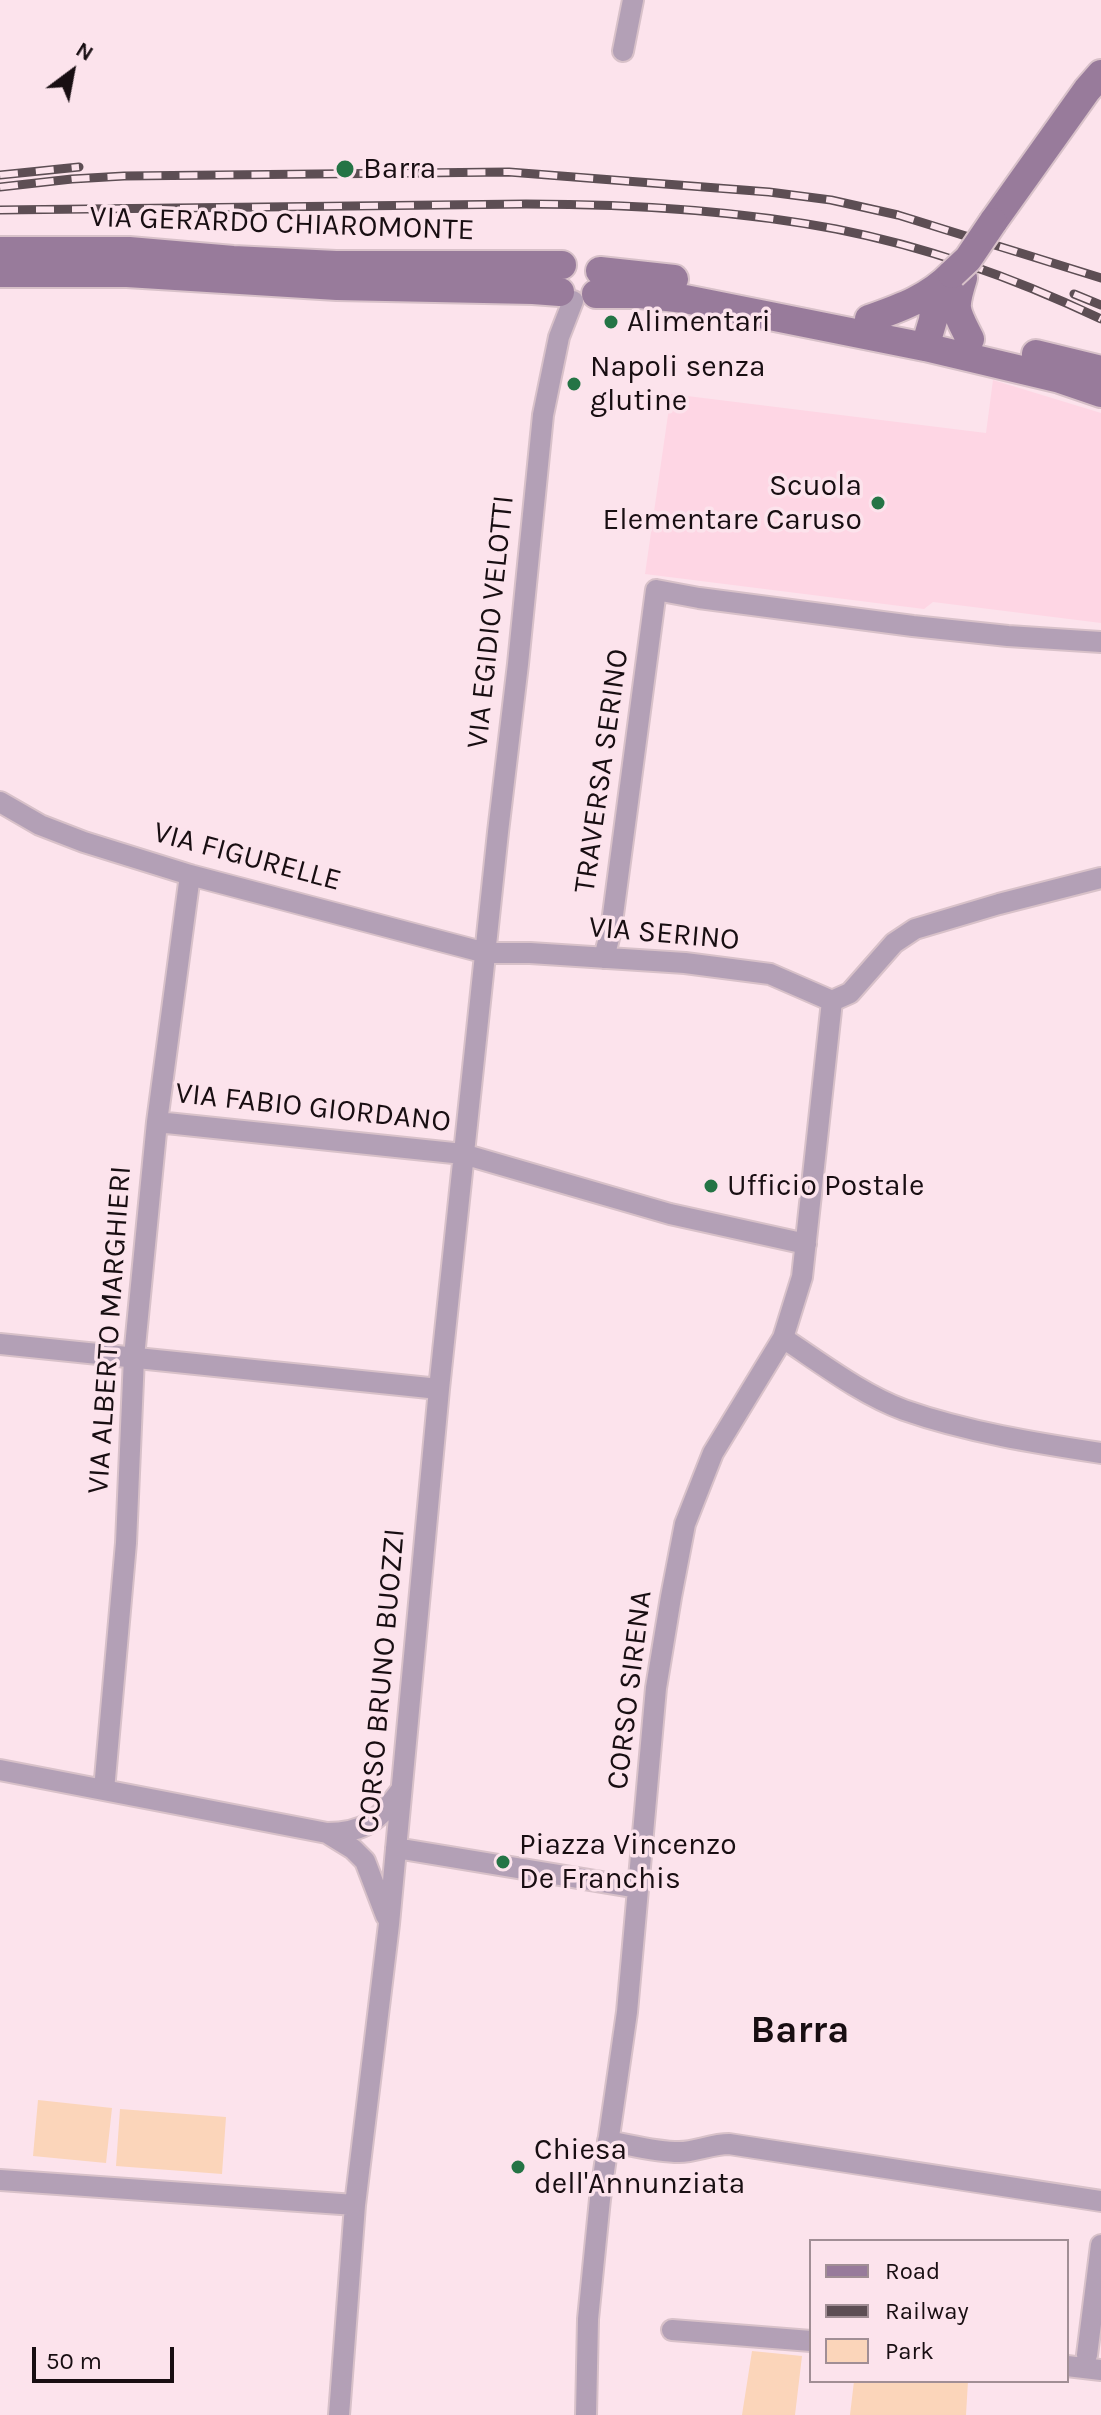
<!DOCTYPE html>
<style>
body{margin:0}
#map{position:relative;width:1101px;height:2415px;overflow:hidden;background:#fce3ec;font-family:Karla,sans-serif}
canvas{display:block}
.legend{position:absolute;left:809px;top:2239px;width:260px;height:144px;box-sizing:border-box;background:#fce3ec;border:2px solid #a18e95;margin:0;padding:10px 14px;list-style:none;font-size:24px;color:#180e12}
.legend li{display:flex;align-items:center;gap:16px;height:40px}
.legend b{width:40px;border:2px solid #a18e95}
.north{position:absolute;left:32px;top:32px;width:80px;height:80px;-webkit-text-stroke:6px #fce3ec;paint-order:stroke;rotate:32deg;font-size:22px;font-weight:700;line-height:32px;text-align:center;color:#180e12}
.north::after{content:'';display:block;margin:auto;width:28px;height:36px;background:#180e12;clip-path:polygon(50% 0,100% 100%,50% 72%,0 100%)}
.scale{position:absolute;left:32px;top:2347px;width:142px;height:36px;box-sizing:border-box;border:4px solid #180e12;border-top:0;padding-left:10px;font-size:24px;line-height:28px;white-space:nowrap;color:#180e12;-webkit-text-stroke:6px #fce3ec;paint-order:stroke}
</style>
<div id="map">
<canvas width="1101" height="2415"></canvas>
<ul class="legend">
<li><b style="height:10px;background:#987b9b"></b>Road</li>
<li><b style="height:10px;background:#5d4e54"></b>Railway</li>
<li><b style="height:22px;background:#fbd5ba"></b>Park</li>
</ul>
<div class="north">N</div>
<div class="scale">50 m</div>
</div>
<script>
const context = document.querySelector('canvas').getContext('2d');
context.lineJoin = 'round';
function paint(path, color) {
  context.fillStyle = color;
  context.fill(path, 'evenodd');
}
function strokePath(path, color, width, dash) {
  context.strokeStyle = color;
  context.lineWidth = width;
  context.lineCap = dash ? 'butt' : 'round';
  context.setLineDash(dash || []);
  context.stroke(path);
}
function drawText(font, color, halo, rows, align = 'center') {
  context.font = font + ' Karla,sans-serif';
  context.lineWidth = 7;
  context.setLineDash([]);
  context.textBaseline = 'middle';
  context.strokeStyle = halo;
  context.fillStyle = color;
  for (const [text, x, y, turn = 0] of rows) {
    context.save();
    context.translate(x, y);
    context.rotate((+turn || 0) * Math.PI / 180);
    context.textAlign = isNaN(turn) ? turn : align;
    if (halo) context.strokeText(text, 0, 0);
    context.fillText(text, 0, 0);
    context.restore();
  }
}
const built = new Path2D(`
 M993,380L1101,413V623L933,602L924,609L645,574L671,394L986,433Z`);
const green = new Path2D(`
 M38,2100L112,2108L106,2163L33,2156Z
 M120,2109L226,2117L222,2174L116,2166Z
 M752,2351L802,2356L795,2415H742Z
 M854,2381H968L966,2415H850Z`);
const street = new Path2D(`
 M623,51L633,0
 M0,802L40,825L84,842L190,875L486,953H530L685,963L770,974L832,1001
 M604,958L611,930L656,590L699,598L913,626L1008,636L1101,642
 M832,1001L850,993L894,943L915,929L999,904L1101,878
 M157,1122L463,1154L670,1214L806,1244
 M783,1338C821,1363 861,1394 904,1410C967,1432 1035,1443 1101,1453
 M0,1344L439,1389
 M0,1770L327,1833C365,1833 379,1820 401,1790
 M104,1790L126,1543L134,1357L157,1122L190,875
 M327,1833L353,1849L365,1861L386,1916
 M396,1848L638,1888
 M608,2141C631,2145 655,2152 679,2152C696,2152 711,2144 729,2144L1101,2201
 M0,2180L355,2205
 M672,2330L811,2341
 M1087,2355L1101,2245
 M1067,2366L1101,2370
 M339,2415L355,2205L389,1924L439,1389L498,832L518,664L543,415L559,337L573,301
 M586,2415L588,2319L600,2199L627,2012L656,1688L671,1597L685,1524L713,1453L783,1338L802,1277L832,1001`);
const secondary = new Path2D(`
 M993,222L1087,90L1101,74
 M0,251H129L233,260L336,265H562
 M600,271L674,279
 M0,273H127L337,286L533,290L560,292
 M963,278C953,310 955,309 970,339
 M596,294H640L685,299L925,347L1060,379L1101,393
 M869,319C900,308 929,298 952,274
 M925,347L933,320L936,290
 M1036,354L1101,370`);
const rail = new Path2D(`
 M0,175L79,167
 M0,187L72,179L124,176L509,172L769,192L831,200L898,215L1101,278
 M0,210L526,204C630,204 734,210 836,229C928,247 1017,279 1101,319
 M1074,294L1101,305`);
const secondaryBridge = new Path2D(`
 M952,274L968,259L993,222`);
const markers = [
 [345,169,10,"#247445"],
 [611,322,8,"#247445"],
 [574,384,8,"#247445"],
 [878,503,8,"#247445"],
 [711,1186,8,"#247445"],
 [503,1862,8,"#247445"],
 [518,2167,8,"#247445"]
];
const poiNames = [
 ["Barra",363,169],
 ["Alimentari",627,322],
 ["Napoli senza",590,367],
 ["glutine",590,401],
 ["Scuola",862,486,"right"],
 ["Elementare Caruso",862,520,"right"],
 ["Ufficio Postale",727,1186],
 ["Piazza Vincenzo",519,1845],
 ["De Franchis",519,1879],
 ["Chiesa",534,2150],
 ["dell'Annunziata",534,2184]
];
const streetNames = [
 ["VIA GERARDO CHIAROMONTE",282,224,2],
 ["VIA EGIDIO VELOTTI",491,622,-84],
 ["TRAVERSA SERINO",602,771,-82],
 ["VIA FIGURELLE",247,857,15],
 ["VIA SERINO",664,934,5],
 ["VIA FABIO GIORDANO",313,1108,6],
 ["VIA ALBERTO MARGHIERI",110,1330,-86],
 ["CORSO BRUNO BUOZZI",382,1681,-85],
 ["CORSO SIRENA",630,1690,-83]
];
const districtNames = [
 ["Barra",800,2031]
];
paint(built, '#fed6e4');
paint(green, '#fbd5ba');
strokePath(street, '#d8c1c9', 24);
strokePath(secondary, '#d8c1c9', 32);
strokePath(street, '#b3a0b6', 20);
strokePath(secondary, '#987b9b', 28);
strokePath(rail, '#5d4e54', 9);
strokePath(rail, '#fce3ec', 6, [18]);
strokePath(secondaryBridge, '#d8c1c9', 32, []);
strokePath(secondaryBridge, '#987b9b', 28);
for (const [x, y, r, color] of markers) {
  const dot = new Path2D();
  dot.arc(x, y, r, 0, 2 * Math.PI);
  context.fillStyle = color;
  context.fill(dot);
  strokePath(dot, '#fce3ec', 3);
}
drawText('30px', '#180e12', '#fce3ec', poiNames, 'left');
drawText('30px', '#180e12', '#fce3ec', streetNames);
drawText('bold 38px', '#180e12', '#fce3ec', districtNames);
</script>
